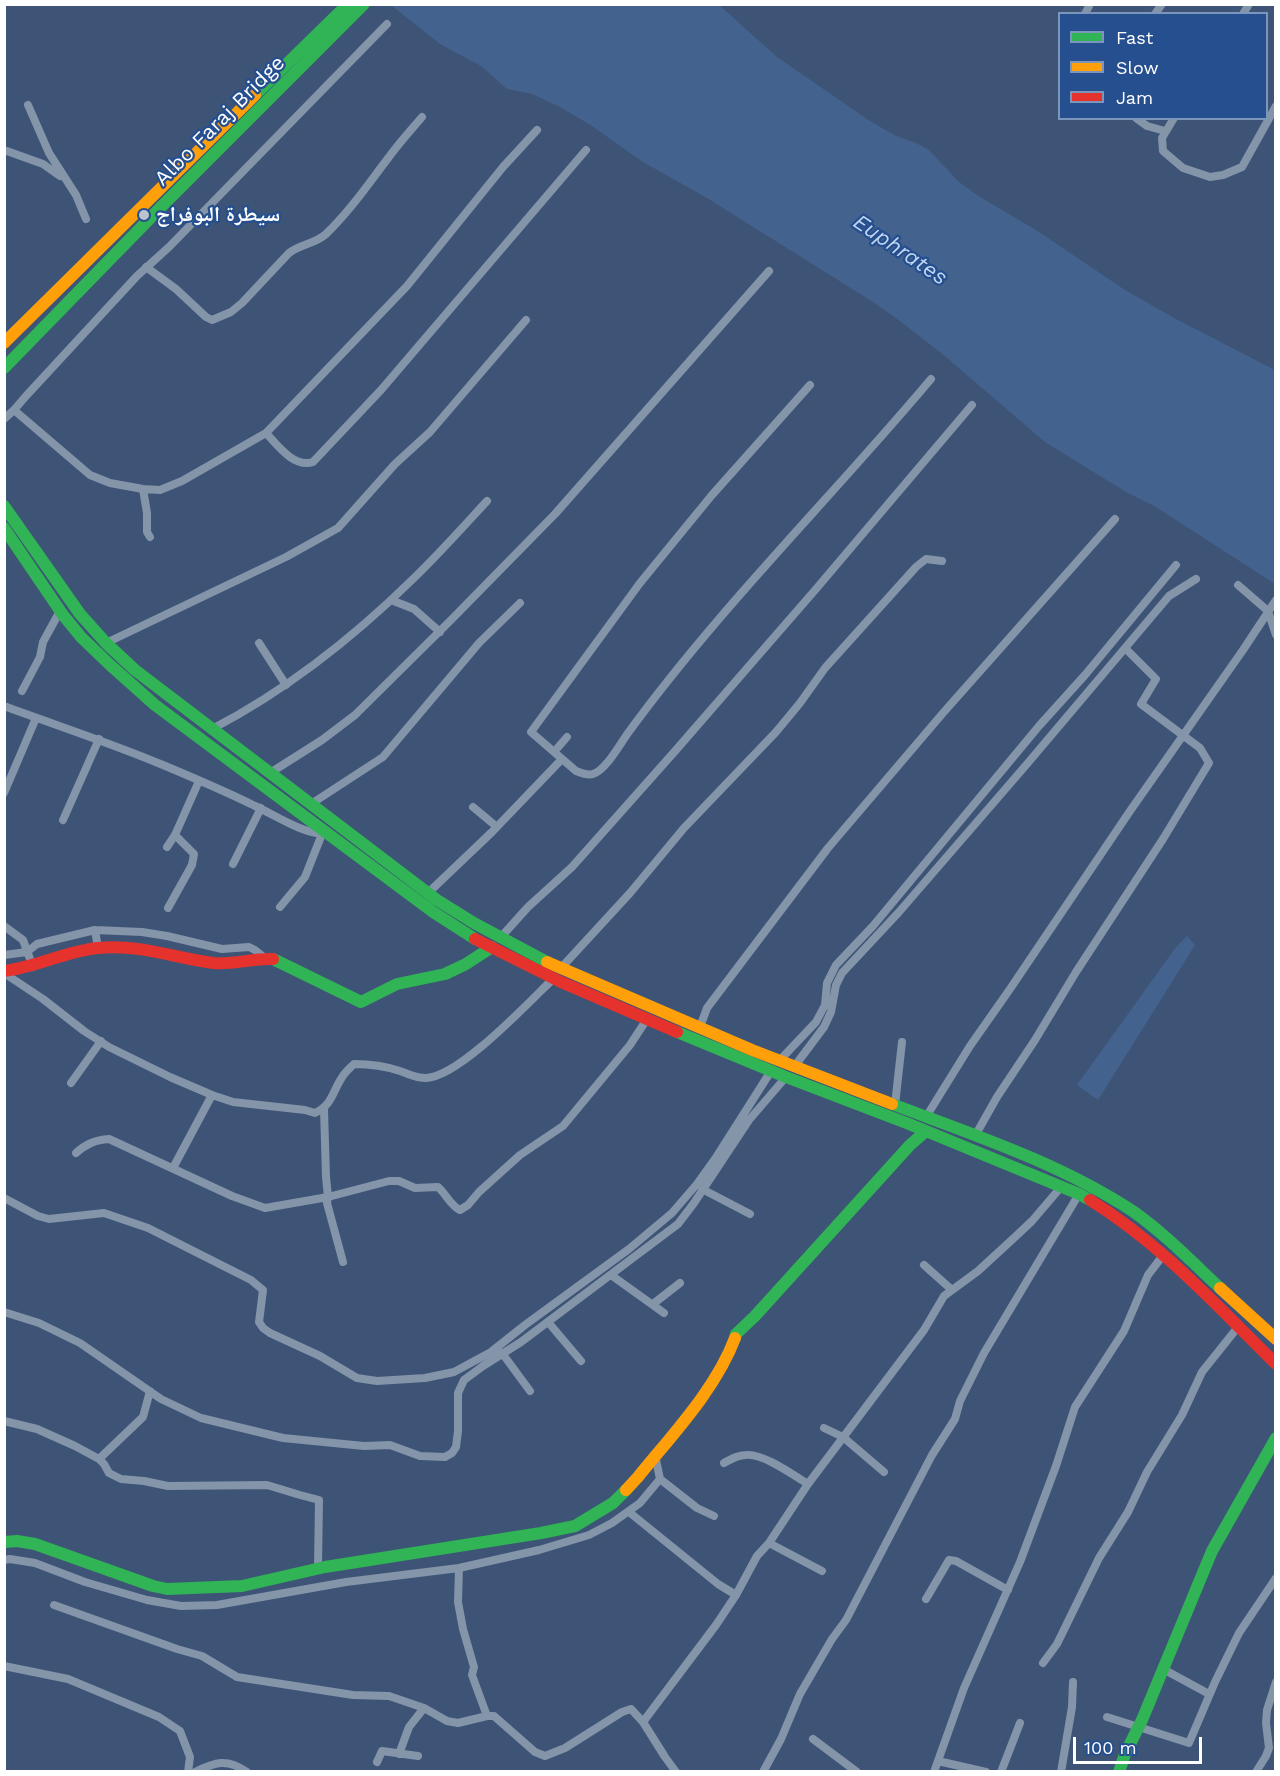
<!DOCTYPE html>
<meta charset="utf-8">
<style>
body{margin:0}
#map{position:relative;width:1280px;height:1776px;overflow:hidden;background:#3d5476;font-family:"Work Sans",sans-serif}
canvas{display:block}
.frame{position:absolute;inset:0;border:6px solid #fff;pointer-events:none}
.legend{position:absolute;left:1058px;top:12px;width:210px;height:108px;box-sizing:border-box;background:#254f8e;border:2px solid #7c95bb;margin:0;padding:8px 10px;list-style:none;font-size:18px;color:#fff}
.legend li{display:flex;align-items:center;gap:12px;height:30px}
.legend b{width:30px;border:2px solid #7c95bb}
.scale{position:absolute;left:1073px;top:1737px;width:129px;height:27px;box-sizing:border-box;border:3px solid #fff;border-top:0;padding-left:8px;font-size:18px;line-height:21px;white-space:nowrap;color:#fff;-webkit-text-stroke:4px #254f8e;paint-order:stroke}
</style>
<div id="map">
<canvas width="1280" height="1776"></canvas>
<div class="frame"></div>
<ul class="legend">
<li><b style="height:8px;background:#30b455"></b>Fast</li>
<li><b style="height:8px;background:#ff9f0a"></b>Slow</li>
<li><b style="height:8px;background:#e5322d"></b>Jam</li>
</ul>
<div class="scale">100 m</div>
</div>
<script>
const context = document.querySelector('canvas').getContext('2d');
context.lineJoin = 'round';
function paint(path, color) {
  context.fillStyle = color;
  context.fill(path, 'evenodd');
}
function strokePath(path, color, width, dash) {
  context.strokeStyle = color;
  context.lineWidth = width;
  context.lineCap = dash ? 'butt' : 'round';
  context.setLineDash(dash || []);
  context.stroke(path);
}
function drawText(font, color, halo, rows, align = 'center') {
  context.font = font + ' "Work Sans","Noto Naskh Arabic",sans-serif';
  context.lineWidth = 4.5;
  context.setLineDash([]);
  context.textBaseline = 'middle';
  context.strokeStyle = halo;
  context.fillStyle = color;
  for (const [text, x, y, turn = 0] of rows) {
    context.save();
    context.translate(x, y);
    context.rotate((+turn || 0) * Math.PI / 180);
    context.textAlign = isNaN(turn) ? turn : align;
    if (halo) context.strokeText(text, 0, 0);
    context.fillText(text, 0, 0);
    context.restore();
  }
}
const water = new Path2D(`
 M391,5H719L777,57L870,121L896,136L916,143L929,150L959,182L980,197L1036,230L1125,290L1176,319L1275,370V584L1156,507L1126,492L1045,442L946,357L900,321L873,302L707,198L643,162L592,126L560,107L532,94L507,89L481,66L440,44Z
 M1187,936L1195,945L1098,1100L1077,1085L1176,947Z`);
const street = new Path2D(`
 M1085,14L1090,4
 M1155,14L1162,4
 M1243,14L1249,4
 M28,105L49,153L76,195L86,219
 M1136,118L1147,126L1165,131
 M1174,118L1162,138L1163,151L1183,168L1210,177L1223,175L1242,167L1276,106
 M4,150L43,164L60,176
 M146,267L176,289L206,317L212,320L231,312L242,303L289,253C301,244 315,244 326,234C350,211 369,183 389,157C399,143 411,130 422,117
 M810,385L712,495L640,583L531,732L576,771C581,773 588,776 593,774C606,770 620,744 628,733C720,607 831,498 931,379
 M14,410L90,475L110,483L143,489L160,490L182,481L266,433L407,286L503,167L537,130
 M4,419L14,410L26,396L137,276L169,247L387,24
 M266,433C278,446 294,468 313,462L381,390L586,150
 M143,489L147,513V532L150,537
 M1238,585L1268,611L1276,635
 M391,600L414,609L440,632
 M106,643L286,557L338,528L395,464L430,432L526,320
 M259,643L286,685
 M22,691L40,657L43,642L60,611
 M4,706C58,726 111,743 163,765C194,778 225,791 255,806C277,816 302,834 327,834
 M212,729C287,690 354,637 414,578C439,554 463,527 487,501
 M554,752L567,737
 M270,773L322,740L355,715L451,620L555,514L769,271
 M4,793L36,718
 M311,804L383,757L479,643L520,603
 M473,807L497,827
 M63,820L99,739
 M167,847L175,835L199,781
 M233,864L261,808
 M428,893L492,832L562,759
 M280,907L305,877L322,834
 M168,908L192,865L194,854L175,835
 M4,926L23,940L33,967
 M95,930L98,948
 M501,937L528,907L572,867L676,750L816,589L972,405
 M4,955L27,952L37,944L95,930L142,932L167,936L222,949L249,947L255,950L265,958
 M561,968L630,893L684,828L776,732L800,703L825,668L916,567L926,559L942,561
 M4,973L43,999L84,1031L109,1047L170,1077L212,1095L233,1102L305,1110L315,1113C332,1105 332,1093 341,1079C344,1073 349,1069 354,1064C370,1064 385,1066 400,1071C409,1074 416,1078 426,1078C459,1077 528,1003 553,979
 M700,1027L707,1008L828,848L943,713L1115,519
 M780,1060L816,1022L825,1005L827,983L836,965L873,926L1039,726L1085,675L1176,565
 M794,1067L824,1027L831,1012L836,985L842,973L899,912L1027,764L1169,596L1196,579
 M71,1083L101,1041
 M895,1105L902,1042
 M324,1109L326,1177L328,1197L327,1203L343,1262
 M926,1117L970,1046L1010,989L1130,811L1243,650L1276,600
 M975,1136L997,1097L1035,1040L1076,972L1163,839L1209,763L1200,748L1141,704L1156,679L1125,648
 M76,1153C86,1144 95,1140 109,1139L232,1196L265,1208L328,1197L389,1181H399L415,1188L438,1187C446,1194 451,1206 460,1210L468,1205L479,1192L520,1155L563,1126L630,1045L647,1019
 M173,1168L212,1095
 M702,1189L750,1214
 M4,1198L38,1216L49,1219L104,1213L148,1228L251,1280L263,1290L259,1322L263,1328L270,1333L320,1356L357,1378L377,1381L425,1378L454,1372L491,1352L525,1325L629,1249L672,1213L697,1184L717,1156L771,1071
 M924,1265L952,1290
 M611,1275L664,1313
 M653,1304L680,1283
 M4,1312L39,1323L80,1343L161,1399L201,1418L283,1438L364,1446L390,1445L420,1456L445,1457L452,1453L456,1447L458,1431V1393L464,1380L483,1366L521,1342L678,1224L694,1203L749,1120L786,1077
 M548,1322L581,1361
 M502,1353L530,1391
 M4,1421L37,1429L75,1446L99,1459L104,1464L109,1473L121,1479L144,1481L168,1486L267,1485L300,1495L319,1500L318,1568
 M824,1428L843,1437L884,1472
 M99,1459L143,1417L150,1391
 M724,1463C731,1459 738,1455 746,1455C763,1453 793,1475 808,1484
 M660,1479L697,1508L714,1516
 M629,1512L718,1584L736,1595
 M769,1543L822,1571
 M4,1560L10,1559L35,1563L85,1582L147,1600L181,1606L217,1605L346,1582L459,1568L539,1550L589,1535L612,1523L640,1503L660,1479L655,1455
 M459,1568L458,1602L463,1629L474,1667L472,1675L487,1716
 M926,1599L949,1560L956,1561L1008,1590
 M54,1605L177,1649L202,1656L237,1677L353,1695L389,1696L424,1708L447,1721L458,1723L487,1716H494L535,1752L545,1756L565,1748L622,1712L631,1709L643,1722
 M1043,1663L1057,1644L1099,1558L1128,1512L1147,1472L1182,1415L1202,1372L1238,1327
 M4,1666L68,1679L159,1717L180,1731L190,1757L188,1772
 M1163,1669L1209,1694
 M1107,1717L1189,1743L1215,1682L1239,1633L1276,1578
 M813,1739L857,1772
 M399,1754L409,1727L424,1708
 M938,1761L986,1772
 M377,1762L382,1751L418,1756
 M195,1772C215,1762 227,1758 247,1772
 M676,1772L665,1757L643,1722L716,1625L736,1595L757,1556L769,1543L808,1484L924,1330L944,1296L978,1271L1015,1237L1032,1221L1061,1187
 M763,1772L781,1739L800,1694L832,1639L846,1620L932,1455L955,1419L960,1401L984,1353L1079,1194
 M934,1772L964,1688L1020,1562L1056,1466L1075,1407L1124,1331L1148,1275L1164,1254
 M1001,1772L1020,1723
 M1061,1772L1072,1707L1073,1682
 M1256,1772L1266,1756L1269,1748L1266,1723L1267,1710L1276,1682`);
const fast = new Path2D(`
 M255,95L348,4
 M4,368L162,206L364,4
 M4,506L80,614L106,643L135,670L437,900L474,923L547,962
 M4,528L63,615L81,637L109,664L155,705L433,912L475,939
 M273,959L361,1002L397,984L445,974L466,964L492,947
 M677,1032L786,1077L909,1124L1079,1194L1090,1200
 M892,1104C974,1135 1060,1163 1134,1212C1165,1234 1192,1262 1220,1288
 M735,1338L736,1334L755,1316L910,1145L926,1131
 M4,1542L17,1541L35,1544L153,1586L167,1589L242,1586L325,1567L541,1533L575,1526L613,1503L626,1490
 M1119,1772L1125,1754L1142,1720L1212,1551L1276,1438`);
const slow = new Path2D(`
 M4,343L255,95
 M547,962L752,1050L892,1104
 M1220,1288L1276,1339
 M626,1490L638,1477C672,1435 716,1389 735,1338`);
const jam = new Path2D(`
 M475,939L561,982L677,1032
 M4,971C37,967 66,951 98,948C141,944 173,958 213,963C233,965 253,958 273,959
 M1090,1200C1161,1244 1217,1306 1276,1364`);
const markers = [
 [144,215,6,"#bbc3cf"]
];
const streetNames = [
 ["Albo Faraj Bridge",220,121,-45]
];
const poiNames = [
 ["سيطرة البوفراج",156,215]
];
const waterNames = [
 ["Euphrates",900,250,34]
];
paint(water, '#44628e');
strokePath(street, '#8494a9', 8);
strokePath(fast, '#30b455', 12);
strokePath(slow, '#ff9f0a', 12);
strokePath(jam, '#e5322d', 12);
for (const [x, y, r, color] of markers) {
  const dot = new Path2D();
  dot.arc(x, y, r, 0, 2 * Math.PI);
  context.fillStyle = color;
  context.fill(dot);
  strokePath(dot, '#254f8e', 2);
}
drawText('21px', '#fff', '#254f8e', streetNames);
drawText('bold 21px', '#fff', '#254f8e', poiNames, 'left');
drawText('italic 22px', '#c0d6f2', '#254f8e', waterNames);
</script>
